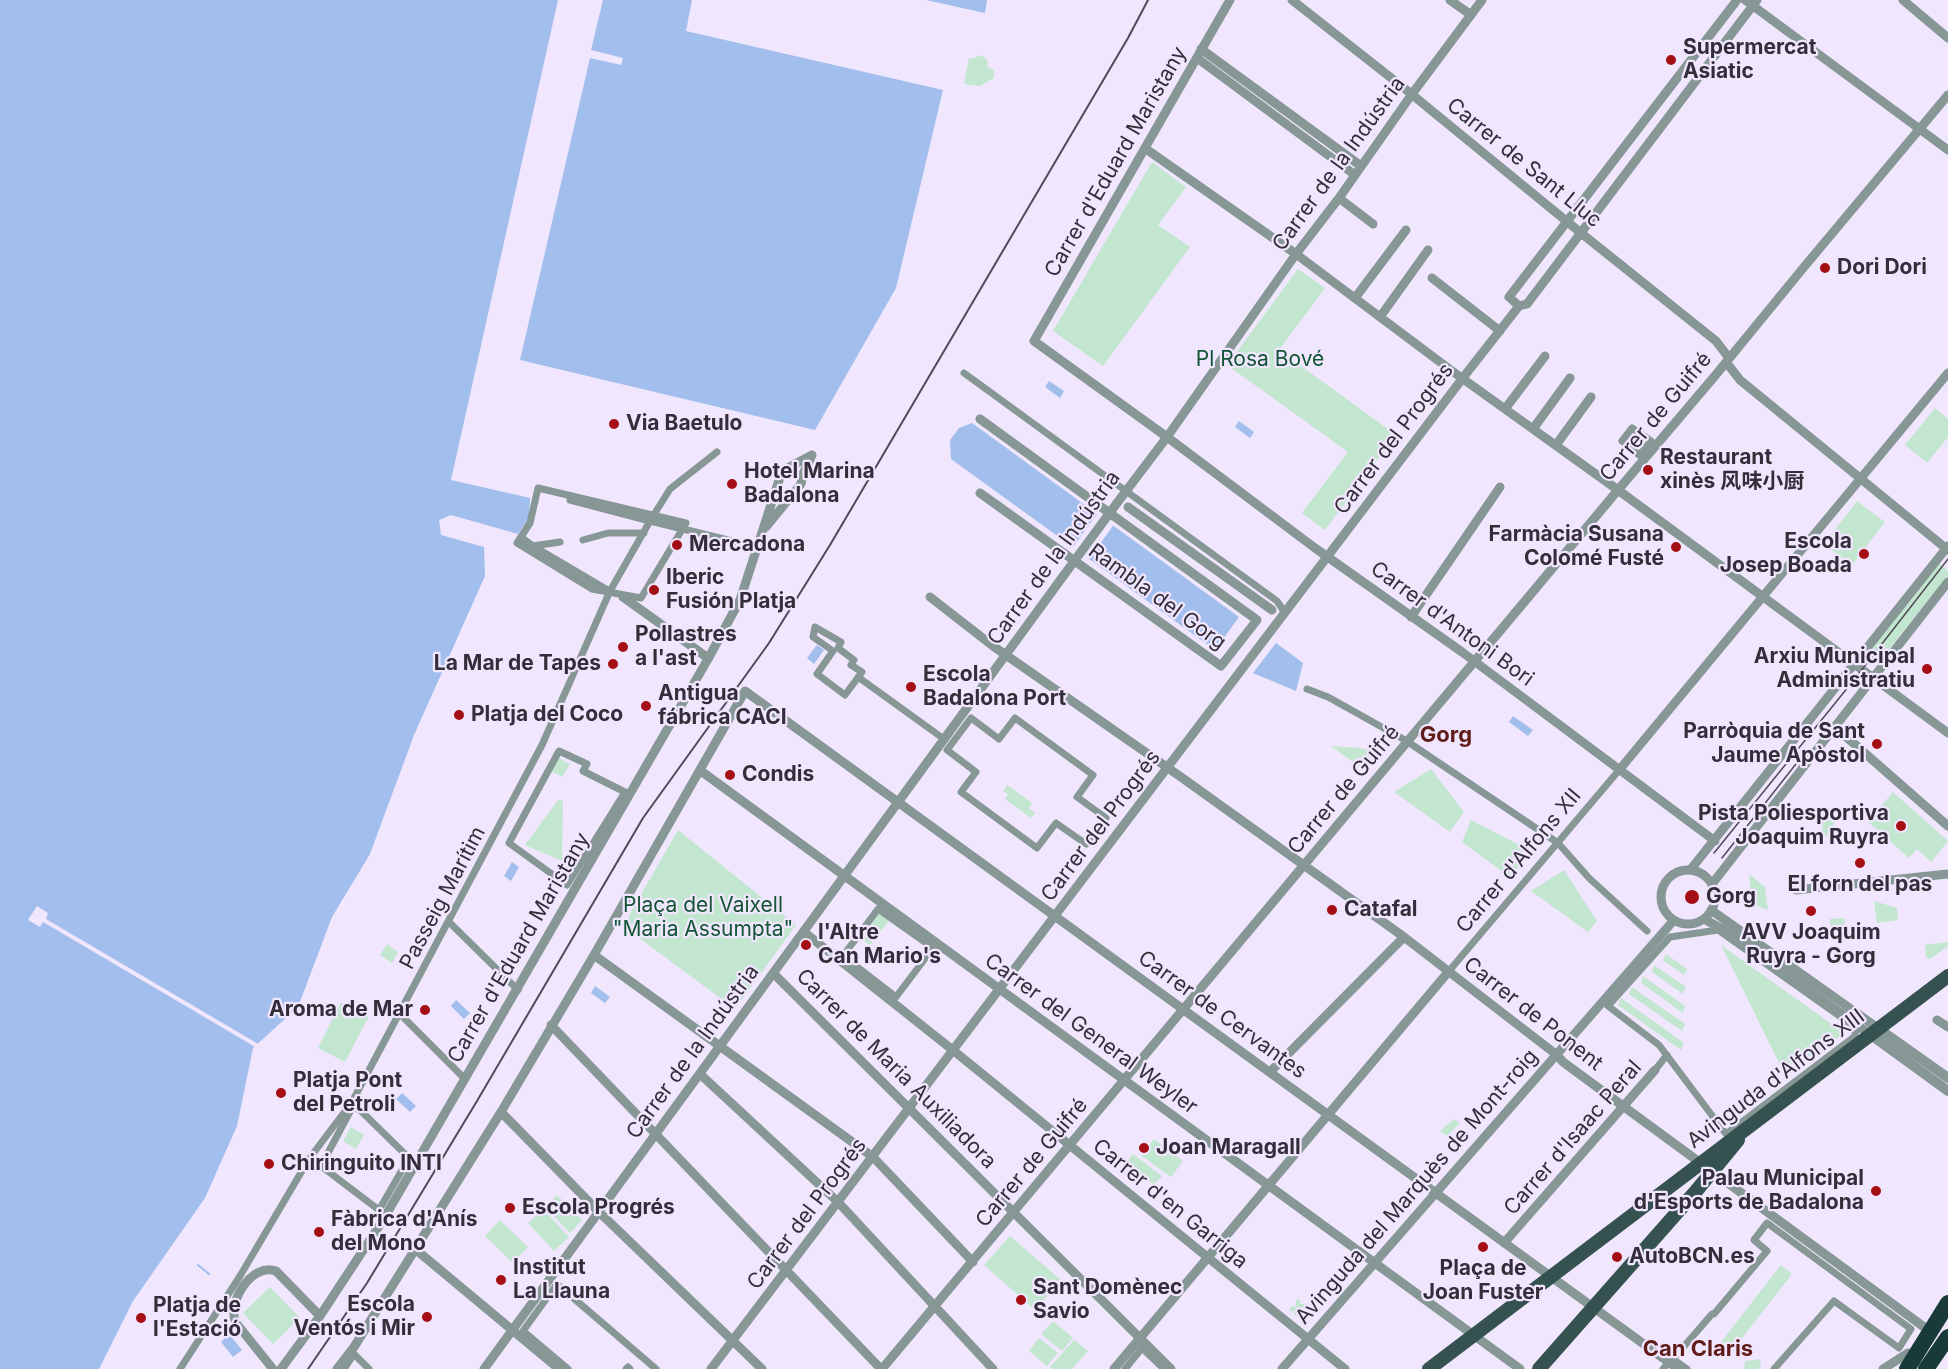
<!DOCTYPE html>
<meta charset="utf-8">
<style>
body{margin:0}
canvas{display:block;background:#f0e6fd}
</style>
<canvas width="1948" height="1369"></canvas>
<script>
const context = document.querySelector('canvas').getContext('2d');
context.lineJoin = 'round';
function paint(path, color) {
  context.fillStyle = color;
  context.fill(path, 'evenodd');
}
function strokePath(path, color, width, dash) {
  context.strokeStyle = color;
  context.lineWidth = width;
  context.lineCap = dash ? 'butt' : 'round';
  context.setLineDash(dash || []);
  context.stroke(path);
}
function drawText(font, color, halo, rows, align = 'center') {
  context.font = font + ' Inter,"Noto Sans SC",sans-serif';
  context.lineWidth = 4.5;
  context.setLineDash([]);
  context.textBaseline = 'middle';
  context.strokeStyle = halo;
  context.fillStyle = color;
  for (const [text, x, y, turn = 0] of rows) {
    context.save();
    context.translate(x, y);
    context.rotate((+turn || 0) * Math.PI / 180);
    context.textAlign = isNaN(turn) ? turn : align;
    if (halo) context.strokeText(text, 0, 0);
    context.fillText(text, 0, 0);
    context.restore();
  }
}
const green = new Path2D(`
 M982,55L987,60L988,67L994,70V78L980,86L964,84L969,58L971,59Z
 M1152,162L1186,187L1158,225L1190,247L1103,366L1053,331Z
 M1298,269L1325,288L1279,350L1396,435L1325,530L1302,513L1348,452L1227,365Z
 M1935,408L1948,419V437L1927,463L1905,445Z
 M1857,501L1885,522L1852,565L1824,544Z
 M1939,563L1948,571V575L1881,659L1870,651Z
 M1331,746L1361,748L1377,753L1364,770Z
 M557,757L570,764L562,777L550,770Z
 M1431,769L1464,812L1450,832L1394,792Z
 M1007,785L1032,803L1029,808L1035,813L1031,818L1005,799L1008,794L1003,791Z
 M1893,792L1948,841L1931,862L1917,849L1909,858L1868,822Z
 M558,800L563,801L562,861L525,845Z
 M1833,814L1835,835L1823,836L1821,815Z
 M1471,820L1531,851L1510,877L1462,842Z
 M678,830L796,925L735,1009L623,926Z
 M1564,870L1597,921L1588,932L1531,891Z
 M1749,874L1765,887L1768,910L1752,904Z
 M1874,901L1897,908L1898,920L1877,923Z
 M880,912L890,919L870,945L861,939Z
 M1844,918L1846,932L1831,934L1830,919Z
 M1948,942V946L1930,959L1926,958L1925,945Z
 M387,944L398,952L392,963L380,955Z
 M1721,945L1844,1033L1786,1077Z
 M1666,954L1687,969L1684,975L1663,960Z
 M1654,965L1686,987L1683,994L1652,972Z
 M1643,976L1685,1006L1683,1013L1641,983Z
 M1632,987L1685,1024L1682,1031L1629,994Z
 M1621,998L1684,1043L1681,1050L1618,1005Z
 M341,1002L369,1016L345,1062L318,1048Z
 M1454,1119L1460,1123L1447,1136L1440,1131Z
 M351,1127L364,1135L356,1149L343,1141Z
 M1154,1139L1183,1161L1171,1177L1142,1156Z
 M1133,1154L1162,1176L1154,1185L1126,1163Z
 M557,1195L582,1220L570,1233L545,1207Z
 M543,1209L569,1237L554,1251L528,1223Z
 M500,1220L528,1247L513,1263L485,1236Z
 M1010,1236L1061,1280L1035,1310L984,1265Z
 M1781,1265L1792,1274L1732,1351L1721,1342Z
 M270,1287L300,1318L273,1344L243,1313Z
 M1300,1299V1304H1304L1305,1314L1295,1315L1294,1311H1290V1307L1296,1306V1300Z
 M1053,1321L1073,1338L1062,1351L1041,1334Z
 M1039,1338L1058,1353L1047,1366L1029,1351Z
 M1074,1340L1088,1351L1072,1369H1052L1050,1367Z
 M1760,1359L1761,1365L1758,1369H1744L1745,1361Z`);
const water = new Path2D(`
 M0,0H558L451,480L530,498L529,518L518,534L451,515L439,520L441,535L484,547L485,576L414,735L370,854L332,917L298,1007L253,1048L237,1126L205,1198L133,1301L99,1369H0Z
 M603,0H692L686,31L943,90L896,288L815,430L520,360L590,58L621,65L623,58L591,50Z
 M926,0H987L985,13Z
 M1049,381L1064,391L1060,398L1045,387Z
 M1239,421L1254,432L1250,438L1235,427Z
 M972,423L1239,617L1215,650L951,459L950,440L959,428Z
 M1276,643L1303,663L1296,691L1253,673Z
 M817,645L824,650L814,664L807,658Z
 M1513,716L1533,730L1528,736L1509,722Z
 M512,862L519,867L511,881L504,876Z
 M595,986L610,997L605,1003L591,993Z
 M456,1000L470,1013L464,1019L451,1006Z
 M402,1093L416,1106L410,1112L396,1099Z
 M224,1328L242,1350L233,1357L221,1342L225,1338L220,1331Z`);
const pier = new Path2D(`
 M1099,511L1115,523L1087,562L1071,550Z
 M37,906L48,913L46,919L260,1045L257,1048L43,922L40,927L28,920Z`);
const stream = new Path2D(`
 M198,1265L209,1274`);
const pedestrian = new Path2D(`
 M964,373L1277,601L1283,610
 M1632,428L1651,441L1639,455L1622,441Z
 M538,488L686,523L641,598L592,589L517,543L530,523Z
 M570,500L650,521L670,489L717,452
 M521,537L533,546L606,589
 M583,540L608,533H644
 M533,546L560,542
 M815,627L841,642L838,648L854,660L851,665L862,672L845,695L817,674L833,651L813,637Z
 M858,677L944,739
 M1307,689L1328,697L1405,740L1558,843L1589,878L1647,931
 M971,718L999,739L1015,718L1093,775L1077,797L1106,818L1086,844L1056,823L1037,848L961,792L976,772L947,750Z
 M559,751L587,764L583,771L625,792L567,885L509,843Z
 M878,909L933,948L896,997L843,956Z
 M449,922L518,990
 M1718,930L1852,1025L1856,1031L1854,1037L1726,1134L1659,1045L1608,1006L1670,937Z
 M1449,971L1620,769
 M400,1014L465,1079
 M1655,1070L1667,1055
 M353,1106L361,1111L409,1158L379,1210L321,1166Z
 M180,1369L240,1276L309,1159L352,1102L542,745L610,591L650,521L757,547
 M344,1369L354,1354L369,1369
 M568,1369L523,1331L557,1284L656,1369
 M626,1369L628,1367L630,1369
 M1125,1369L1142,1348L1164,1369
 M1663,1369L1669,1362
 M1687,1369L1673,1359L1712,1314H1714L1767,1251L1754,1240L1767,1223L1911,1329L1899,1348L1834,1301L1774,1369`);
const minor = new Path2D(`
 M1230,0L1034,341L1167,437L1315,548L1462,652L1715,841
 M1292,0L1404,88L1581,233L1716,341L1729,358
 M1450,0L1471,15
 M1745,0L1948,150
 M1903,0L1948,38
 M1201,49L1361,166
 M1197,58L1355,175
 M1146,149L1296,254L1452,371L1618,490L1948,733
 M1339,198L1373,224
 M1432,278L1500,331
 M1355,298L1406,230
 M1519,306L1509,297L1737,0
 M1380,317L1428,250
 M1726,362L1740,380L1948,550
 M1505,409L1545,356
 M980,419L1257,620L1221,666L980,493
 M1533,429L1570,378
 M1556,445L1591,397
 M1117,503L1167,437L1296,254L1339,198L1412,94L1482,0
 M1128,507L1272,610
 M766,527L801,484L803,474L812,455
 M623,597L708,658
 M930,597L993,646L1181,777L1404,937L1557,1055L1563,1062L1924,1327
 M1411,617L1500,487
 M1835,727L1948,826
 M1620,769L1948,373
 M701,771L1520,1369
 M1691,869L1948,546
 M1661 897a27 27 0 1 1 54 0a27 27 0 1 1-54 0Z
 M1712,884L1948,582
 M1796,890L1948,874
 M1711,910L1879,1029
 M1704,919L1724,930L1871,1035
 M804,932L954,1051L1345,1369
 M594,955L873,1157L973,1262
 M773,973L1171,1369
 M1937,1020L1948,1027
 M551,1025L881,1369
 M1270,1072L1404,937
 M700,1074L838,1202L993,1369
 M501,1112L598,1211L762,1369
 M1504,1243L1655,1070
 M415,1249L559,1369
 M273,1369L236,1323C226,1303 252,1262 276,1271L320,1316
 M281,1369L320,1316L383,1220L708,659L740,600L782,471L812,455
 M337,1369L354,1347L501,1112L594,955L745,691L1678,1369
 M484,1369L1064,575
 M711,1369L1462,379L1519,306L1527,304L1757,0
 M882,1369L1618,490L1714,377L1804,267L1948,95
 M1114,1369L1449,971
 M1282,1369L1674,920
 M1883,1369L1908,1353`);
const tertiary = new Path2D(`
 M1879,1029L1948,1078
 M1871,1035L1948,1091`);
const primary = new Path2D(`
 M1429,1369L1948,976
 M1539,1369L1697,1190L1738,1140`);
const motorway = new Path2D(`
 M1907,1369L1948,1303
 M1926,1369L1948,1337`);
const tram = new Path2D(`
 M1714,853L1853,681L1948,559
 M1722,858L1803,755`);
const rail = new Path2D(`
 M308,1369L367,1283L477,1101L643,818L769,643L830,545L1128,38L1148,0`);
const minorBridge = new Path2D(`
 M1064,575L1117,503`);
const markers = [
 [1671,60,6,"#a50e15"],
 [1825,268,6,"#a50e15"],
 [614,424,6,"#a50e15"],
 [1648,470,6,"#a50e15"],
 [732,484,6,"#a50e15"],
 [677,545,6,"#a50e15"],
 [1676,547,6,"#a50e15"],
 [1864,554,6,"#a50e15"],
 [654,590,6,"#a50e15"],
 [623,647,6,"#a50e15"],
 [613,664,6,"#a50e15"],
 [1927,669,6,"#a50e15"],
 [911,687,6,"#a50e15"],
 [646,706,6,"#a50e15"],
 [459,715,6,"#a50e15"],
 [1877,744,6,"#a50e15"],
 [730,775,6,"#a50e15"],
 [1901,826,6,"#a50e15"],
 [1860,863,6,"#a50e15"],
 [1692,897,8,"#a50e15"],
 [1332,910,6,"#a50e15"],
 [1811,911,6,"#a50e15"],
 [806,945,6,"#a50e15"],
 [425,1010,6,"#a50e15"],
 [281,1093,6,"#a50e15"],
 [1144,1148,6,"#a50e15"],
 [269,1164,6,"#a50e15"],
 [1876,1191,6,"#a50e15"],
 [510,1208,6,"#a50e15"],
 [319,1232,6,"#a50e15"],
 [1483,1247,6,"#a50e15"],
 [1617,1257,6,"#a50e15"],
 [501,1280,6,"#a50e15"],
 [1021,1300,6,"#a50e15"],
 [427,1317,6,"#a50e15"],
 [141,1318,6,"#a50e15"]
];
const poiNames = [
 ["Supermercat",1683,48],
 ["Asiatic",1683,72],
 ["Dori Dori",1837,268],
 ["Via Baetulo",626,424],
 ["Restaurant",1660,458],
 ["xinès 风味小厨",1660,482],
 ["Hotel Marina",744,472],
 ["Badalona",744,496],
 ["Farmàcia Susana",1664,535,"right"],
 ["Colomé Fusté",1664,559,"right"],
 ["Escola",1852,542,"right"],
 ["Josep Boada",1852,566,"right"],
 ["Mercadona",689,545],
 ["Iberic",666,578],
 ["Fusión Platja",666,602],
 ["Pollastres",635,635],
 ["a l'ast",635,659],
 ["Arxiu Municipal",1915,657,"right"],
 ["Administratiu",1915,681,"right"],
 ["La Mar de Tapes",601,664,"right"],
 ["Escola",923,675],
 ["Badalona Port",923,699],
 ["Antigua",658,694],
 ["fábrica CACI",658,718],
 ["Platja del Coco",471,715],
 ["Parròquia de Sant",1865,732,"right"],
 ["Jaume Apòstol",1865,756,"right"],
 ["Condis",742,775],
 ["Pista Poliesportiva",1889,814,"right"],
 ["Joaquim Ruyra",1889,838,"right"],
 ["El forn del pas",1860,885,"center"],
 ["Gorg",1706,897],
 ["Catafal",1344,910],
 ["l'Altre",818,933],
 ["Can Mario's",818,957],
 ["AVV Joaquim",1811,933,"center"],
 ["Ruyra - Gorg",1811,957,"center"],
 ["Aroma de Mar",413,1010,"right"],
 ["Platja Pont",293,1081],
 ["del Petroli",293,1105],
 ["Joan Maragall",1156,1148],
 ["Chiringuito INTI",281,1164],
 ["Palau Municipal",1864,1179,"right"],
 ["d'Esports de Badalona",1864,1203,"right"],
 ["Escola Progrés",522,1208],
 ["Fàbrica d'Anís",331,1220],
 ["del Mono",331,1244],
 ["AutoBCN.es",1629,1257],
 ["Institut",513,1268],
 ["La Llauna",513,1292],
 ["Plaça de",1483,1269,"center"],
 ["Joan Fuster",1483,1293,"center"],
 ["Sant Domènec",1033,1288],
 ["Savio",1033,1312],
 ["Escola",415,1305,"right"],
 ["Ventós i Mir",415,1329,"right"],
 ["Platja de",153,1306],
 ["l'Estació",153,1330]
];
const streetNames = [
 ["Carrer d'Eduard Maristany",1116,162,-60],
 ["Carrer de Sant Lluc",1524,163,39],
 ["Carrer de la Indústria",1339,164,-54],
 ["Carrer de Guifré",1656,417,-50],
 ["Carrer del Progrés",1394,439,-53],
 ["Carrer de la Indústria",1054,558,-54],
 ["Rambla del Gorg",1157,597,36],
 ["Carrer d'Antoni Bori",1452,624,36],
 ["Carrer de Guifré",1344,790,-50],
 ["Carrer del Progrés",1101,826,-53],
 ["Carrer d'Alfons XII",1519,861,-50],
 ["Passeig Marítim",443,898,-62],
 ["Carrer d'Eduard Maristany",519,948,-60],
 ["Carrer de Ponent",1533,1014,38],
 ["Carrer de Cervantes",1222,1015,36],
 ["Carrer del General Weyler",1091,1034,36],
 ["Carrer de la Indústria",693,1052,-54],
 ["Carrer de Maria Auxiliadora",896,1069,45],
 ["Avinguda d'Alfons XIII",1776,1079,-37],
 ["Carrer d'Isaac Peral",1573,1138,-49],
 ["Carrer de Guifré",1032,1163,-50],
 ["Avinguda del Marquès de Mont-roig",1417,1187,-49],
 ["Carrer d'en Garriga",1170,1204,39],
 ["Carrer del Progrés",807,1214,-53]
];
const parkNames = [
 ["Pl Rosa Bové",1260,360],
 ["Plaça del Vaixell",703,906],
 ["\"Maria Assumpta\"",703,930]
];
const neighbourhoodNames = [
 ["Gorg",1446,735],
 ["Can Claris",1698,1349]
];
paint(green, '#c3e6d0');
paint(water, '#a2beed');
paint(pier, '#f0e6fd');
strokePath(stream, '#a2beed', 2);
strokePath(pedestrian, '#879795', 7);
strokePath(minor, '#879795', 9);
strokePath(tertiary, '#879795', 10);
strokePath(primary, '#365250', 14);
strokePath(motorway, '#183a38', 16);
strokePath(tram, '#504b57', 1.5);
strokePath(rail, '#504b57', 2);
strokePath(minorBridge, '#879795', 9);
for (const [x, y, r, color] of markers) {
  const dot = new Path2D();
  dot.arc(x, y, r, 0, 2 * Math.PI);
  context.fillStyle = color;
  context.fill(dot);
  strokePath(dot, '#f0e6fd', 2);
}
drawText('bold 21px', '#332e39', '#f0e6fd', poiNames, 'left');
drawText('21px', '#332e39', '#f0e6fd', streetNames);
drawText('21px', '#135435', '#f0e6fd', parkNames);
drawText('bold 22px', '#601c18', '#f0e6fd', neighbourhoodNames);
</script>
